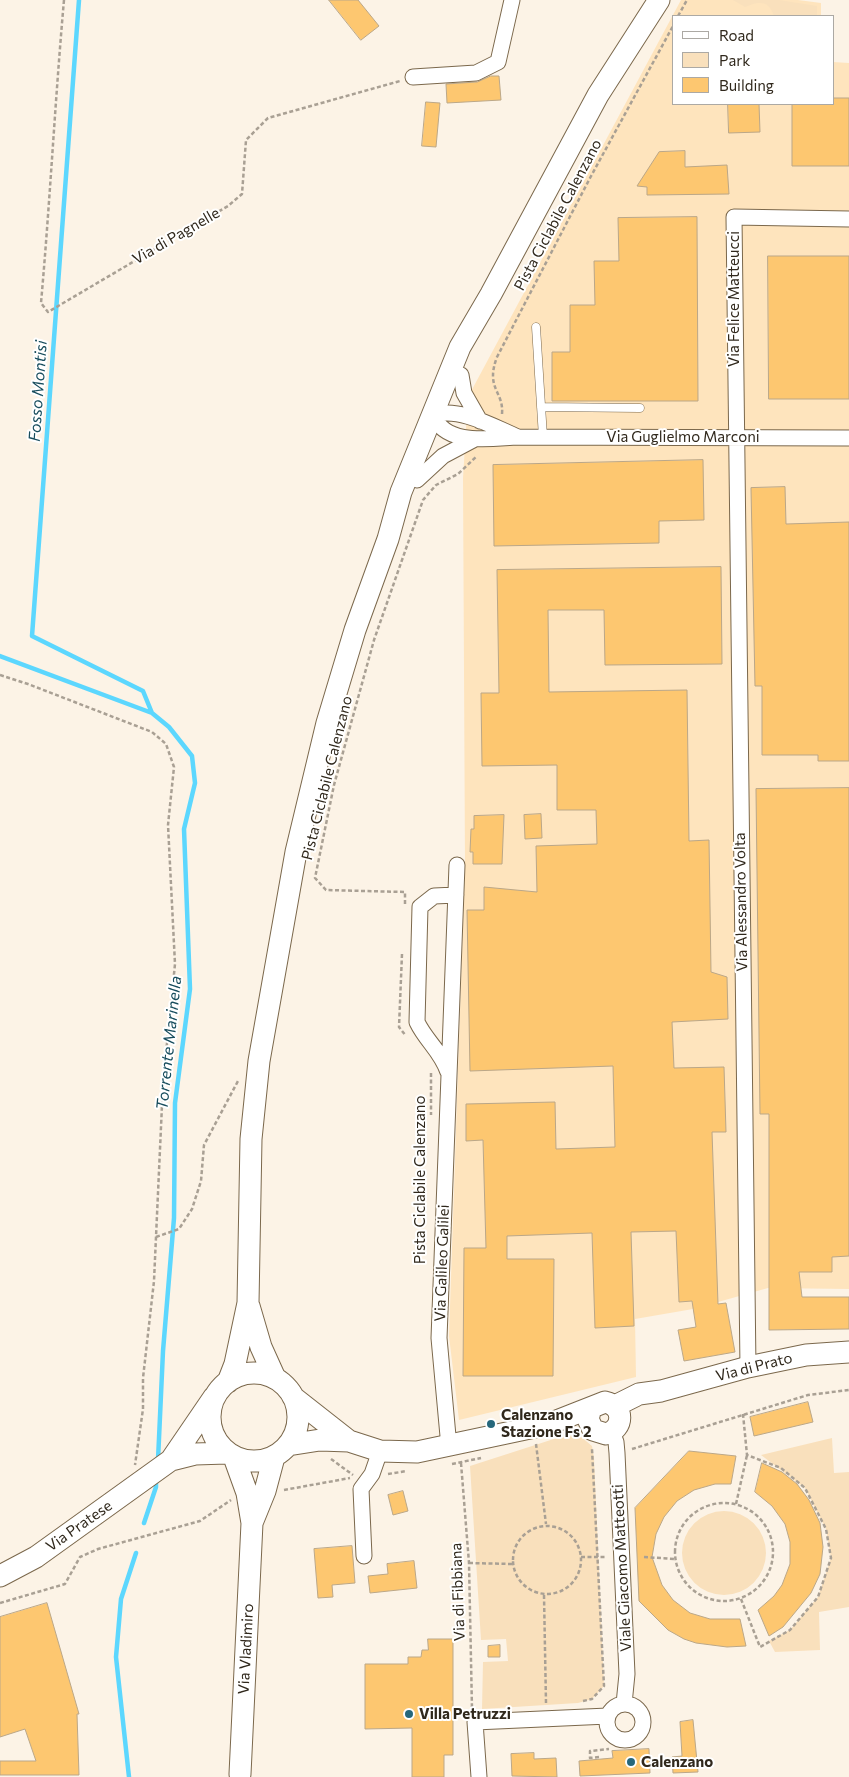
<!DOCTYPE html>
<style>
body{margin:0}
#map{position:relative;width:849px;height:1777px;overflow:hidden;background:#fcf3e6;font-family:Commissioner,sans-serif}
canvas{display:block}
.legend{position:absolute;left:672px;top:15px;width:162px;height:90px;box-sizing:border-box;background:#fff;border:1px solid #aca9a4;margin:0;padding:6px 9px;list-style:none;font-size:15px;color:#30281c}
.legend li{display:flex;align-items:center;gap:10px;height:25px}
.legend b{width:25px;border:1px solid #aca9a4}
</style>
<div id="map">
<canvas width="849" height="1777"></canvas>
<ul class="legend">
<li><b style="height:6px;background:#fff"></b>Road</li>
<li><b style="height:14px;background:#f9e0bc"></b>Park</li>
<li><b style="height:14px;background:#fdc770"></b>Building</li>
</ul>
</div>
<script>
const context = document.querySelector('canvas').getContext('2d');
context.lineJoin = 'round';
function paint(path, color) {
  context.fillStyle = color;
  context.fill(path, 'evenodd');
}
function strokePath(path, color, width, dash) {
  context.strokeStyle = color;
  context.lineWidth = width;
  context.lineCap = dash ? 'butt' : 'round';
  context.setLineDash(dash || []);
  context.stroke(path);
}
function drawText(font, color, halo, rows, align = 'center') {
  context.font = font + ' Commissioner,sans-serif';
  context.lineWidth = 4;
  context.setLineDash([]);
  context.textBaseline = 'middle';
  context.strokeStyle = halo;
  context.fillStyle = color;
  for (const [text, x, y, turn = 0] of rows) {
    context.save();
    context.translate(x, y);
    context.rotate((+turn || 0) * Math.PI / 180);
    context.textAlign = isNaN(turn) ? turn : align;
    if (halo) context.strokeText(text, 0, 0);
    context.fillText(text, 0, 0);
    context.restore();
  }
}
const built = new Path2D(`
 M681,0H798L821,3V16H673V104H833V62L849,63V1289L768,1288L693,1309L635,1319L636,1377L459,1420L449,1336L465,865L463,478L468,397Z`);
const green = new Path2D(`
 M733,0H779L817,6V16H774C769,0 759,1 745,7Z
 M580,1436L592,1446L594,1458L604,1686L592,1699L578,1703L482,1709L483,1662L508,1661L506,1639L481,1640L470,1466L560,1437Z
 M832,1438L834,1473L849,1472V1607L819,1612L820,1650L775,1652L769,1641L790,1630L818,1597L831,1558L826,1529L805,1488L761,1455Z
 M682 1553a42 42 0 1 1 84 0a42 42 0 1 1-84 0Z`);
const stream = new Path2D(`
 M79,0L32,636L143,691L152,713
 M0,656L152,713L169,727L192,756L195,783L184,829L190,989L175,1103L174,1218L163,1351L158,1460
 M144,1523L156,1487V1478
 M129,1777L116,1657L121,1599L136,1553`);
const building = new Path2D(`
 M329,0H358L379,26L361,40Z
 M491,76H499L501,100L447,103L446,84L477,82Z
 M833,98H849V166H792V104H833Z
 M426,102L440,103L436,147L422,146Z
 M728,104H759L760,132L729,133Z
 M685,151V167L727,165L729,194L647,195V187L637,186L659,152Z
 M697,217L698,401H552V352H570V305H595L594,261H619L618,218Z
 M768,256H849V399H769Z
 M703,460L704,520L659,521V543L494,546L493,465Z
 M785,487L786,524L849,522V761H818V755H762V686H755L751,488Z
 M721,567L722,664L605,665L604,610H548L549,692L687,690L689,841L709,840L711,972L727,977L728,1019L672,1022L674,1068L724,1067L726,1132H712L718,1304L726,1303L735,1352L684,1361L678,1330L696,1327L692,1301L679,1302L676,1231L631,1232L634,1326L595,1328L592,1233L507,1236V1259H554L553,1376H463L464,1248H486L483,1140L466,1141V1104L555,1102L556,1149L615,1147L613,1066L470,1071L467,910H484V887L537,892L536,846L597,844L596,810H557V765L482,766L481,693H499L497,570Z
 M849,788V1256L832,1257V1272H799L802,1297H849V1329L769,1330V1114H760L756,789Z
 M541,814L542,838L525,839L524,815Z
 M504,815L502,864H473V852H470L471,829H474V816Z
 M808,1402L813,1422L754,1436L750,1417Z
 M689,1451L736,1456L731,1484H715L694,1490L677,1501L664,1517L656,1534L652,1557L662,1585L673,1600L690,1613L710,1619H740L746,1646L727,1647L696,1643L684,1639L668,1630L639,1601L635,1508Z
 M762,1463L782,1472L797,1484L809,1500L820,1523L823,1547L820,1574L811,1593L783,1627L769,1636L758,1610L774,1596L782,1585L790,1564V1542L785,1524L772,1506L755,1492Z
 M403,1491L408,1511L393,1515L388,1495Z
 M352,1546L355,1583L332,1585L333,1597L318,1598L314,1549Z
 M414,1561L417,1588L370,1593L368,1576L388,1574L387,1564Z
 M47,1603L79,1714H77L79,1775H0V1761H36L25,1729L0,1737V1617Z
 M428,1639H453V1755H444V1777H412V1728L365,1729V1664H408V1657H421L422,1650H428Z
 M500,1645V1657H488V1646Z
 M693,1720L698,1772L673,1773L672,1757L682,1756L680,1722Z
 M649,1749L650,1773L580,1776L579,1761L613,1758L612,1751Z
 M534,1753V1759L556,1758L557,1777L512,1776L511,1754Z`);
const path = new Path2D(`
 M64,0C55,101 50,202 41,303L48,312L228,206L242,194L246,140L268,118L400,81
 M678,16L687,0
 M502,414C504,391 485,389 497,357L590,178L673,26
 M0,675L28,684L152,732L166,744L174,767L168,825L175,964L163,1083L154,1281L143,1378V1409L135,1465
 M405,904V892L326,890L315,878L334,785L374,640L423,500L436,485L458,474L477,456
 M402,954L399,1027L406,1036
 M431,1073V1115
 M156,1237L179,1229L192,1209L201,1181L204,1145L238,1081
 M536,1444L546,1524
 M632,1449L808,1395L849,1390
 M331,1459L353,1475
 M461,1463L469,1563L472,1709
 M452,1464L481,1458
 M388,1474L407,1471
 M284,1490L350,1478
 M675 1552a49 49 0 1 1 98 0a49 49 0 1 1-98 0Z
 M736,1504L747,1455
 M513 1560a34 34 0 1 1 68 0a34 34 0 1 1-68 0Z
 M581,1557H607
 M644,1557L675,1559
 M469,1563L512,1564
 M544,1595L546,1703
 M741,1599L760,1647L790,1630L818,1597L831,1558L826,1529L805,1488L781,1468L747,1455L743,1414
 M0,1603L65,1584L80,1557L98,1549L200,1521L231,1500
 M583,1701L592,1699L604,1686L592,1449
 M599,1757L590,1758V1751L609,1749`);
const service = new Path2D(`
 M536,327L543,437
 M541,407L640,408`);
const minor = new Path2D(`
 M413,77L476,73L498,62L512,0
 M461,375L464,393L480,421
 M518,437C492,426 460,407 433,415C446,447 491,438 518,437L849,438
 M417,480L443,456L475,439
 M448,1072C441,1051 426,1041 417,1022L420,907L434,896L456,895
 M748,1367L734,217L849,219
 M612,1432L616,1442L617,1453L627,1674L624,1704
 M449,1447L439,1338L457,865
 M364,1556L361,1489L372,1474L380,1451
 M607 1722a18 18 0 1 1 36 0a18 18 0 1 1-36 0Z
 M479,1777L475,1722L608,1716`);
const secondary = new Path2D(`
 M249,1306L261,1347L275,1378
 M210 1417a44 44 0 1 1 88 0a44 44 0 1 1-88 0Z
 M228,1382L235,1364L248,1303L251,1139L259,1061L296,852L327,723L355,630L388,539L401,492L460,347L491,294L598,95L659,0
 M293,1397L349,1441
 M615,1406L639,1394L661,1391L748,1367L806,1355L849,1352
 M288,1445L320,1440L349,1441L380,1451L417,1452L549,1424L605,1402C625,1406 624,1429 606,1434L593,1430L588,1419L591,1408
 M234,1457L247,1493L252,1523L240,1774
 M171,1460L195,1454L227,1453
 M252,1523L265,1491L274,1457
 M0,1576L36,1557L171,1460L214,1397`);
const markers = [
 [491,1424,5,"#26677b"],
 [409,1714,5,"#26677b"],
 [631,1762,5,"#26677b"]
];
const streetNames = [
 ["Pista Ciclabile Calenzano",558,215,-62],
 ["Via di Pagnelle",176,236,-30],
 ["Via Felice Matteucci",734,299,-90],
 ["Via Guglielmo Marconi",683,437],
 ["Pista Ciclabile Calenzano",327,778,-76],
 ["Via Alessandro Volta",741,902,-91],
 ["Pista Ciclabile Calenzano",420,1180,-90],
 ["Via Galileo Galilei",442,1263,-88],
 ["Via di Prato",754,1367,-14],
 ["Via Pratese",79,1526,-35],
 ["Viale Giacomo Matteotti",622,1568,-93],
 ["Via di Fibbiana",458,1592,-92],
 ["Via Vladimiro",246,1649,-87]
];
const poiNames = [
 ["Calenzano",501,1415],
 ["Stazione Fs 2",501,1432],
 ["Villa Petruzzi",419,1714],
 ["Calenzano",641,1762]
];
const waterNames = [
 ["Fosso Montisi",38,391,-86],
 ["Torrente Marinella",169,1043,-84]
];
paint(built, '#fee4bd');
paint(green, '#f9e0bc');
strokePath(stream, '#5cd7fe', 4.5);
paint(building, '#fdc770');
strokePath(building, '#bba788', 1);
strokePath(service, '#7b684c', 9);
strokePath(minor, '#7b684c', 17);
strokePath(secondary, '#7b684c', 23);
strokePath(path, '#a9a094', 2.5, [4, 2.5]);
strokePath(service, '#fff', 8);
strokePath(minor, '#fff', 15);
strokePath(secondary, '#fff', 21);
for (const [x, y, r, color] of markers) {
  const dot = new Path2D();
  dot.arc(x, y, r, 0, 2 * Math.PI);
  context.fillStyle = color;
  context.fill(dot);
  strokePath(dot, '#fff', 2);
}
drawText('15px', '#30281c', '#fff', streetNames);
drawText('bold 15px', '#30281c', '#fff', poiNames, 'left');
drawText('italic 16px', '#184d5d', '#fff', waterNames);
</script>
